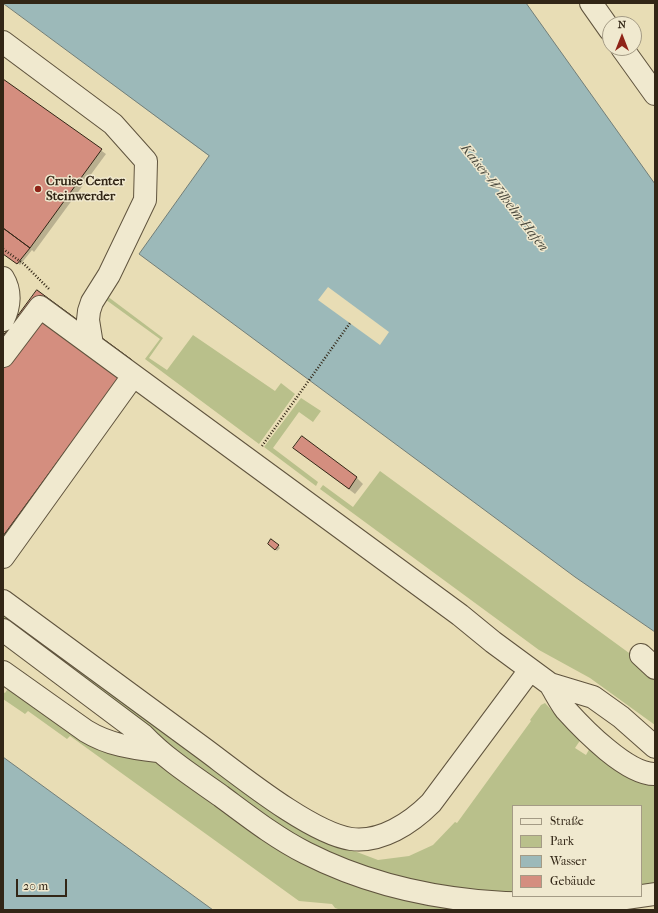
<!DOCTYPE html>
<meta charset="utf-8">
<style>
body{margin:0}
#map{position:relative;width:658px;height:913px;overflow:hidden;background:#e8ddb5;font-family:"IM FELL French Canon",serif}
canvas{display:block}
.frame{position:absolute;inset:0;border:4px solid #322616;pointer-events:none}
.legend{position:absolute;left:512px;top:805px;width:130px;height:92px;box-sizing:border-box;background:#f0e9cf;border:1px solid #a49b85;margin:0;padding:5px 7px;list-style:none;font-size:12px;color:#322616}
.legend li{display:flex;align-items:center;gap:8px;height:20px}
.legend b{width:20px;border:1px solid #a49b85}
.north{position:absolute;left:602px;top:16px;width:40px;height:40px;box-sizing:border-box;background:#f0e9cf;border:1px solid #a49b85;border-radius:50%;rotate:0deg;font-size:11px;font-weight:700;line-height:16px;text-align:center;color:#322616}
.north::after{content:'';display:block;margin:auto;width:14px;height:18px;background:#8f2418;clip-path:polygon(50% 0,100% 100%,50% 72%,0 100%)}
.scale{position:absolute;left:16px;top:879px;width:51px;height:18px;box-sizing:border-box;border:2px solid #322616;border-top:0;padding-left:5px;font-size:12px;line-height:14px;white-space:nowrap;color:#322616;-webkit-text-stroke:3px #f0e9cf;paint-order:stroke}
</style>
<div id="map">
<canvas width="658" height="913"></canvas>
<div class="frame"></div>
<ul class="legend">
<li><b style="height:5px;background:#f0e9cf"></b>Straße</li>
<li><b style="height:11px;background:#b9c08b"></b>Park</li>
<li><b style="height:11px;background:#9cb9b9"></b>Wasser</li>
<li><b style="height:11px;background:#d48e7f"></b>Gebäude</li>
</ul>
<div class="north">N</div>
<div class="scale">20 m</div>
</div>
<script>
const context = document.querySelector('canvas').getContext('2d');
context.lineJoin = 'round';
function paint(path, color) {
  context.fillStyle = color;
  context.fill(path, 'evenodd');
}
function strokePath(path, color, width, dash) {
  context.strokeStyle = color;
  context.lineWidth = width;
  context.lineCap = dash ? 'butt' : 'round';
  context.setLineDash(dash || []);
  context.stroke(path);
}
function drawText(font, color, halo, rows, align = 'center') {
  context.font = font + ' "IM FELL French Canon",serif';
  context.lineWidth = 3;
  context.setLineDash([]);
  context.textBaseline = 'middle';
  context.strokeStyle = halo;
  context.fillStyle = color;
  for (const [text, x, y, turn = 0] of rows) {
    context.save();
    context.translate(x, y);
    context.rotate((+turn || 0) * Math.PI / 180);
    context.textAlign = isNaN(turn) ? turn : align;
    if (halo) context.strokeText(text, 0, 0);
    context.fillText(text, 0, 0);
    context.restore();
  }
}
const green = new Path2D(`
 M126,266L107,296L163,338L149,358L167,370L193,335L275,391L281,383L295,394L259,444L145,359L160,339L102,297Z
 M301,398L321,411L313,422L299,412L273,448L318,482L316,486L264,447Z
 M380,471L640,661L655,676V725L590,678L539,650L320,489L323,485L353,507Z
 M3,610L341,846L378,860L409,856L433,845L455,822L457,823L531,721L530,720L541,705L545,703L557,716L583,736L575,748L586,755L592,744L646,781L655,785V885L641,888V806H513V896L516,900L394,878L315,847L260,813L3,625Z
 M11,684L415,902L454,910H341L335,908L332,904L299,901L70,736L67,739L28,711L25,714L3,699V692L5,693Z`);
const water = new Path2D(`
 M3,3H526L655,184V632L575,577L139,254L209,156Z
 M3,757L213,910H3Z`);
const pier = new Path2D(`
 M328,287L389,332L380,345L318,300Z`);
const shadow = new Path2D(`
 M3,80L106,154L34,252L32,250L20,265L3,253Z
 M38,291L134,362L3,540V338Z
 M294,448L357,478L363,484L355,494Z
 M271,546H278L280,548L277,551Z`);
const building = new Path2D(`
 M3,79L102,149L30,248L3,228Z
 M3,228L30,248L17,264L3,254Z
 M37,290L132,360L3,536V336Z
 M302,436L357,477L349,489L293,448Z
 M271,539L279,545L275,550L268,544Z`);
const path = new Path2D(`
 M3,249L24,264L49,289
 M262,446L350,323`);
const minor = new Path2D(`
 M591,3L610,30
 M3,42L113,124L146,161L145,200L109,275L92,302L89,311L88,320L92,345
 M622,48L655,94
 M3,278C11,291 10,306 3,320
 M3,356L40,307L460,615L493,642L550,684L593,697L621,717L655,747
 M3,557L133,376
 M3,601C70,650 136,699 203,748C237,773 310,833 351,839C381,843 411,823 431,803L530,670
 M3,630L143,735C166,759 194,777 221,796C248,816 276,838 306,853C412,907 540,913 655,894
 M641,655L655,668
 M3,672L86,731C109,745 132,748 158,751
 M550,684C555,692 560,702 566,710C584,730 628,775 655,774`);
const markers = [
 [38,189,4,"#8f2418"]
];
const poiNames = [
 ["Cruise Center",46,182],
 ["Steinwerder",46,197]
];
const waterNames = [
 ["Kaiser-Wilhelm-Hafen",504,198,52]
];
paint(green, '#b9c08b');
paint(water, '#9cb9b9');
strokePath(water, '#727e78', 1);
paint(pier, '#e8ddb5');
paint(shadow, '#0003');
paint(building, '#d48e7f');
strokePath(building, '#322616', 1);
strokePath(minor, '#60543e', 24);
strokePath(path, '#322616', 2.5, [1, 2]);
strokePath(minor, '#f0e9cf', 22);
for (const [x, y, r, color] of markers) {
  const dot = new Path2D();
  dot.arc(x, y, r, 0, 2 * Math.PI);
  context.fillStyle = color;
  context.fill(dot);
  strokePath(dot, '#f0e9cf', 1.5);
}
drawText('bold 13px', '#322616', '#f0e9cf', poiNames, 'left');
drawText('italic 14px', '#4c4b3f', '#f0e9cf', waterNames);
</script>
